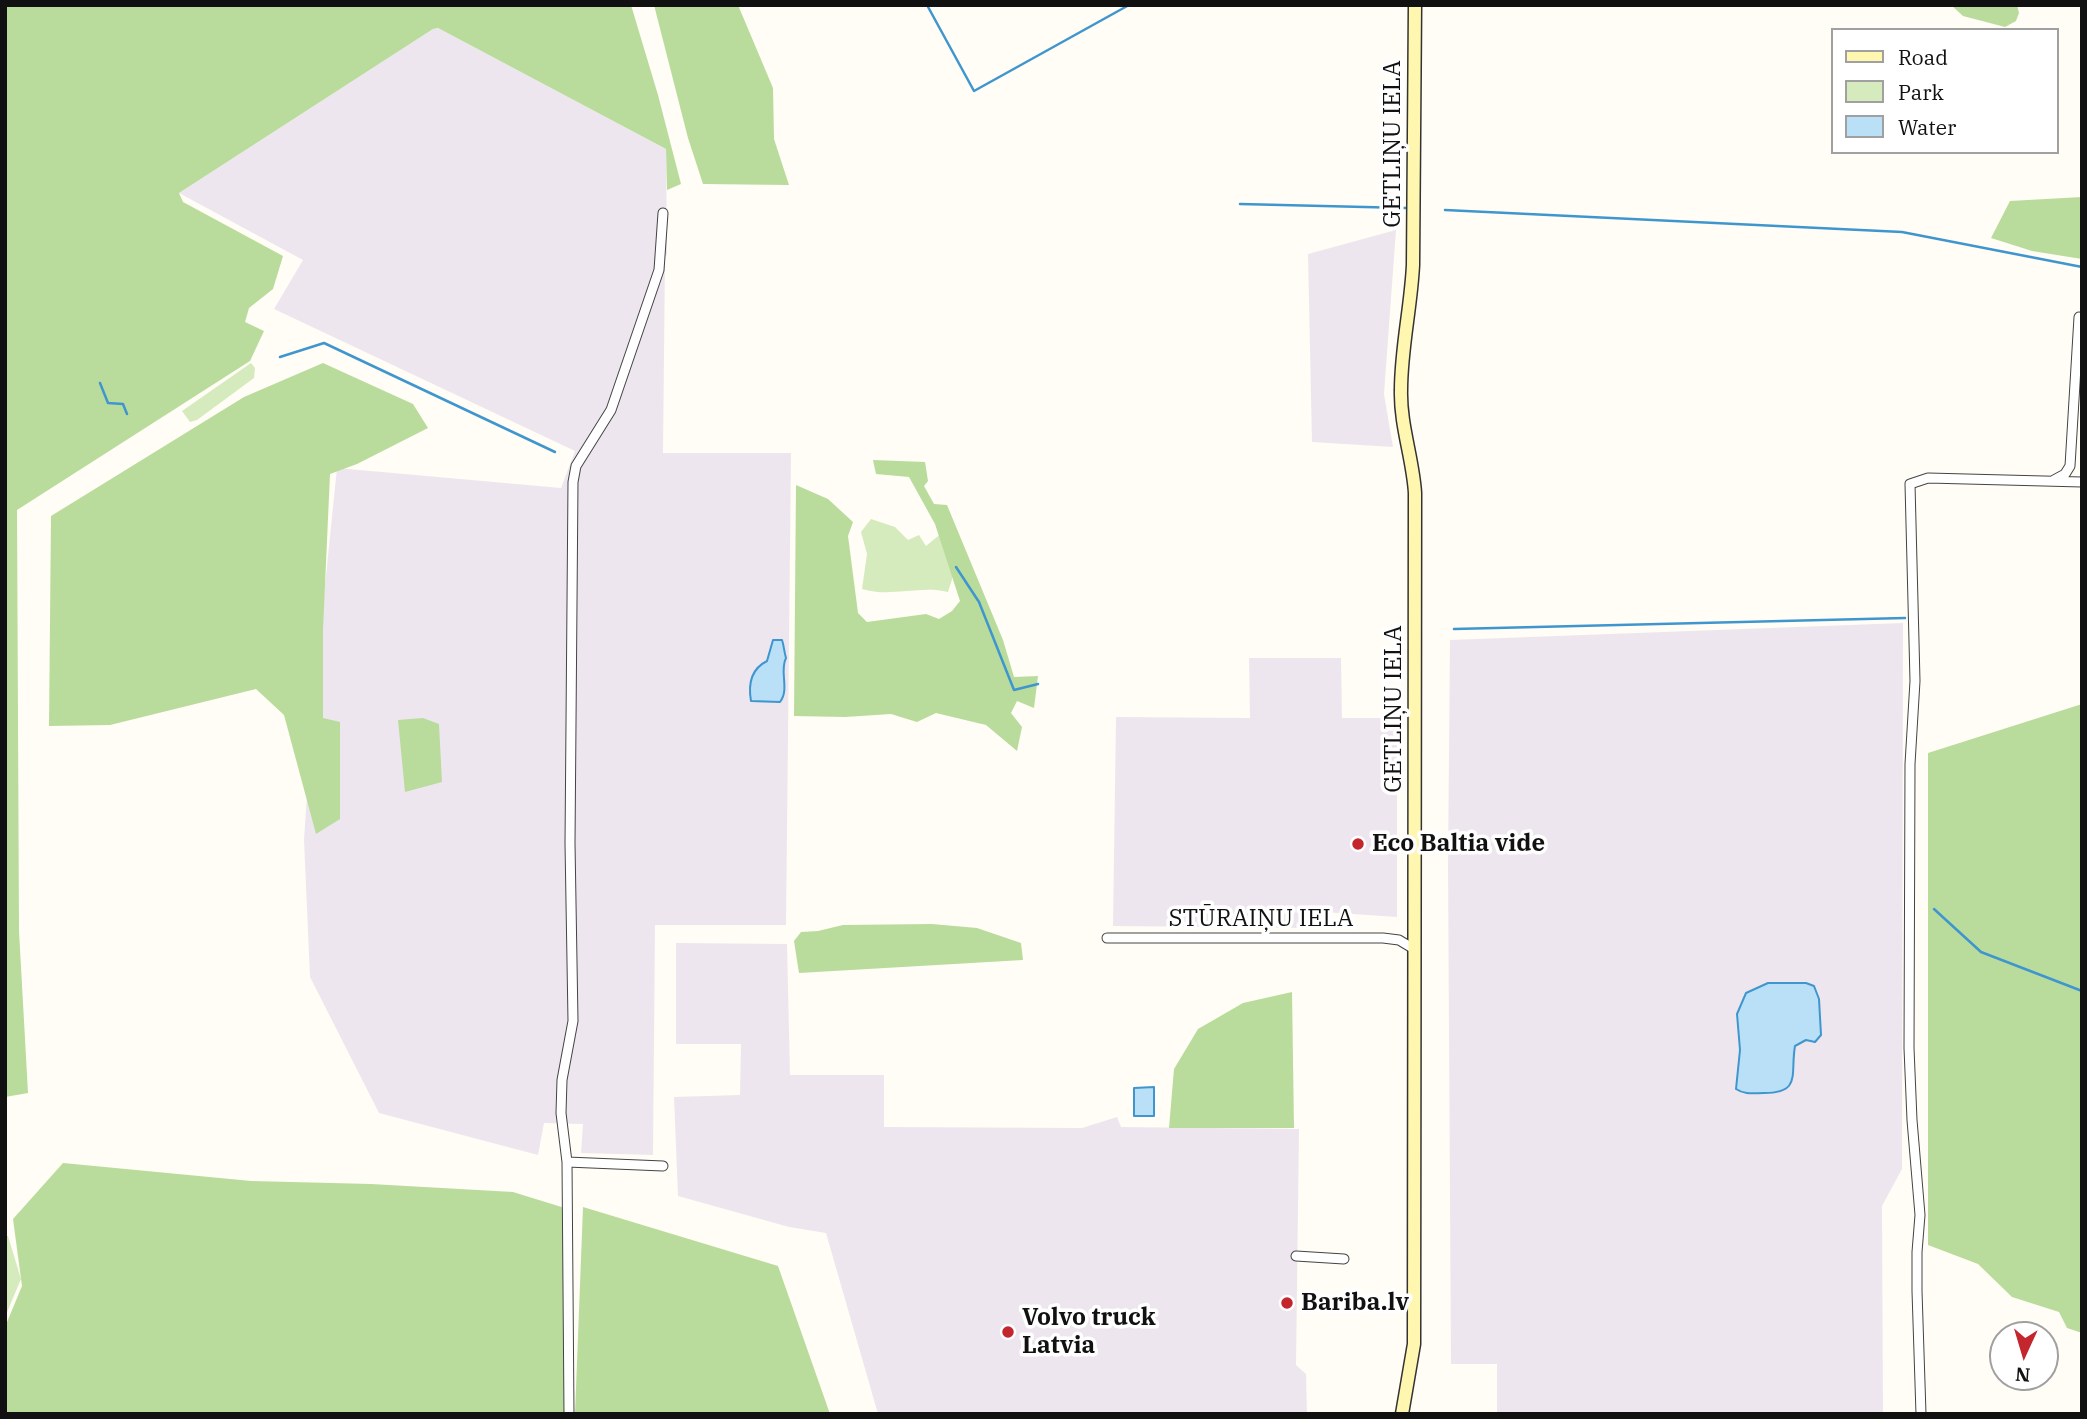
<!DOCTYPE html>
<meta charset="utf-8">
<style>
body{margin:0}
#map{position:relative;width:2087px;height:1419px;overflow:hidden;background:#fffdf5;font-family:"IBM Plex Serif",serif}
canvas{display:block}
.frame{position:absolute;inset:0;border:7px solid #111;pointer-events:none}
.legend{position:absolute;left:1831px;top:28px;width:228px;height:126px;box-sizing:border-box;background:#fff;border:2px solid #a0a0a0;margin:0;padding:9px 12px;list-style:none;font-size:21px;color:#111}
.legend li{display:flex;align-items:center;gap:14px;height:35px}
.legend b{width:35px;border:2px solid #a0a0a0}
.north{position:absolute;left:1989px;top:1321px;width:70px;height:70px;box-sizing:border-box;background:#fff;border:2px solid #a0a0a0;border-radius:50%;rotate:184deg;font-size:19px;font-weight:700;line-height:28px;text-align:center;color:#111}
.north::after{content:'';display:block;margin:auto;width:24px;height:32px;background:#c4262e;clip-path:polygon(50% 0,100% 100%,50% 72%,0 100%)}
</style>
<div id="map">
<canvas width="2087" height="1419"></canvas>
<div class="frame"></div>
<ul class="legend">
<li><b style="height:9px;background:#fff6b0"></b>Road</li>
<li><b style="height:19px;background:#d5ebbd"></b>Park</li>
<li><b style="height:19px;background:#b9e0f7"></b>Water</li>
</ul>
<div class="north">N</div>
</div>
<script>
const context = document.querySelector('canvas').getContext('2d');
context.lineJoin = 'round';
function paint(path, color) {
  context.fillStyle = color;
  context.fill(path, 'evenodd');
}
function strokePath(path, color, width, dash) {
  context.strokeStyle = color;
  context.lineWidth = width;
  context.lineCap = dash ? 'butt' : 'round';
  context.setLineDash(dash || []);
  context.stroke(path);
}
function drawText(font, color, halo, rows, align = 'center') {
  context.font = font + ' "IBM Plex Serif",serif';
  context.lineWidth = 7;
  context.setLineDash([]);
  context.textBaseline = 'middle';
  context.strokeStyle = halo;
  context.fillStyle = color;
  for (const [text, x, y, turn = 0] of rows) {
    context.save();
    context.translate(x, y);
    context.rotate((+turn || 0) * Math.PI / 180);
    context.textAlign = isNaN(turn) ? turn : align;
    if (halo) context.strokeText(text, 0, 0);
    context.fillText(text, 0, 0);
    context.restore();
  }
}
const industrial = new Path2D(`
 M438,28L666,149L667,254L665,258L663,453H791L786,925H655L653,1155L581,1153L583,1124L544,1123L538,1155L379,1113L310,977L304,840L313,703L337,468L561,488L575,451L274,309L303,260L179,193L433,29Z
 M1396,230L1384,394L1393,447L1312,442L1308,254Z
 M1903,623L1902,1169L1882,1206L1883,1414H1497V1364H1451L1448,866L1450,640Z
 M1249,658H1341L1342,718H1397V917L1309,911V928L1113,926L1116,717L1250,718Z
 M676,943L787,944L790,1075H884V1127L1082,1128L1117,1117L1121,1127L1299,1129L1296,1365L1306,1374L1307,1414H878L826,1233L789,1227L678,1196L674,1097L740,1095L741,1044H676Z`);
const green = new Path2D(`
 M251,363L255,368L254,378L197,420L190,422L182,411Z
 M871,519L895,527L908,540L919,535L926,546L943,532L956,567L948,592C919,585 891,598 862,589L867,554L861,532Z
 M5,1236H8L21,1279L5,1317Z`);
const forest = new Path2D(`
 M5,5H631L658,95L681,184L667,190L666,149L438,28L433,29L179,193L183,202L283,256L273,289L249,308L245,322L264,331L250,361L17,510L19,931L28,1093L5,1097Z
 M654,5H738L773,88L774,139L789,185L703,184L688,138Z
 M1951,5H2017L2019,13L2016,21L2005,27L1963,16Z
 M2082,197V259L2032,251L1991,238L2010,201Z
 M323,363L413,404L428,428L357,464L330,474L323,630V718L340,722V819L316,834L284,715L256,689L110,725L49,726L51,516L244,397Z
 M873,460L925,462L928,481L924,486L934,504L947,505L1003,640L1014,677L1038,676L1034,708L1017,701L1011,713L1022,727L1017,751L986,725L936,713L917,722L891,714L845,717L794,716L796,485L828,499L853,522L848,536L858,613L867,622L926,614L939,619L952,611L960,601L935,524L909,477L876,474Z
 M2082,704V1333L2067,1328L2059,1312L2012,1297L1978,1264L1928,1245V753Z
 M423,718L439,724L442,782L405,792L398,720Z
 M932,924L977,928L1021,943L1023,960L799,973L794,941L801,932L818,931L843,925Z
 M1292,992L1294,1128H1169L1174,1069L1198,1029L1243,1003Z
 M63,1163L251,1181L371,1184L513,1192L568,1209V1414H5V1327L22,1286L13,1219Z
 M583,1207L778,1266L830,1414H575Z`);
const water = new Path2D(`
 M773,640H782C784,646 784,651 786,658C779,671 790,689 780,702L751,701C748,684 751,669 767,661Z
 M1768,983H1806L1814,986L1819,999L1821,1035L1815,1042L1806,1040L1795,1046C1790,1074 1802,1093 1764,1093C1754,1093 1745,1095 1736,1089L1740,1050L1737,1014L1746,993Z
 M1154,1087V1116H1134V1088Z`);
const stream = new Path2D(`
 M927,5L974,91L1129,5
 M1240,204L1406,208
 M1445,210L1902,232L2082,267
 M280,357L324,343L555,452
 M100,383L108,403L123,404L127,414
 M956,567L979,602L1014,690L1038,684
 M1454,629L1905,618
 M1934,909L1981,952L2082,991`);
const street = new Path2D(`
 M2054,480L2065,474L2070,466L2079,317
 M1107,938H1383L1399,940L1414,949
 M567,1162L663,1166
 M1296,1256L1344,1259
 M569,1414L567,1162L561,1113L562,1080L573,1021L570,843L573,482L576,466L611,410L659,270L663,213
 M1921,1414L1917,1291V1252L1920,1215L1912,1120L1909,1048L1910,764L1915,681L1910,484L1928,478L2082,482`);
const secondary = new Path2D(`
 M1402,1414L1414,1344L1415,493C1413,459 1400,425 1401,390C1401,348 1411,307 1413,265L1415,5`);
const markers = [
 [1358,844,7,"#c4262e"],
 [1287,1303,7,"#c4262e"],
 [1008,1332,7,"#c4262e"]
];
const streetNames = [
 ["GETLIŅU IELA",1393,144,-90],
 ["GETLIŅU IELA",1394,709,-90],
 ["STŪRAIŅU IELA",1261,919]
];
const poiNames = [
 ["Eco Baltia vide",1372,844],
 ["Bariba.lv",1301,1303],
 ["Volvo truck",1022,1318],
 ["Latvia",1022,1346]
];
paint(industrial, '#eee6ef');
paint(green, '#d5ebbd');
paint(forest, '#b9dc9c');
paint(water, '#b9e0f7');
strokePath(water, '#3f96cf', 2);
strokePath(stream, '#3f96cf', 2.5);
strokePath(street, '#444', 11);
strokePath(secondary, '#333', 15);
strokePath(street, '#fff', 9);
strokePath(secondary, '#fff6b0', 12);
for (const [x, y, r, color] of markers) {
  const dot = new Path2D();
  dot.arc(x, y, r, 0, 2 * Math.PI);
  context.fillStyle = color;
  context.fill(dot);
  strokePath(dot, '#fff', 2.5);
}
drawText('24px', '#111', '#fff', streetNames);
drawText('bold 24px', '#111', '#fff', poiNames, 'left');
</script>
